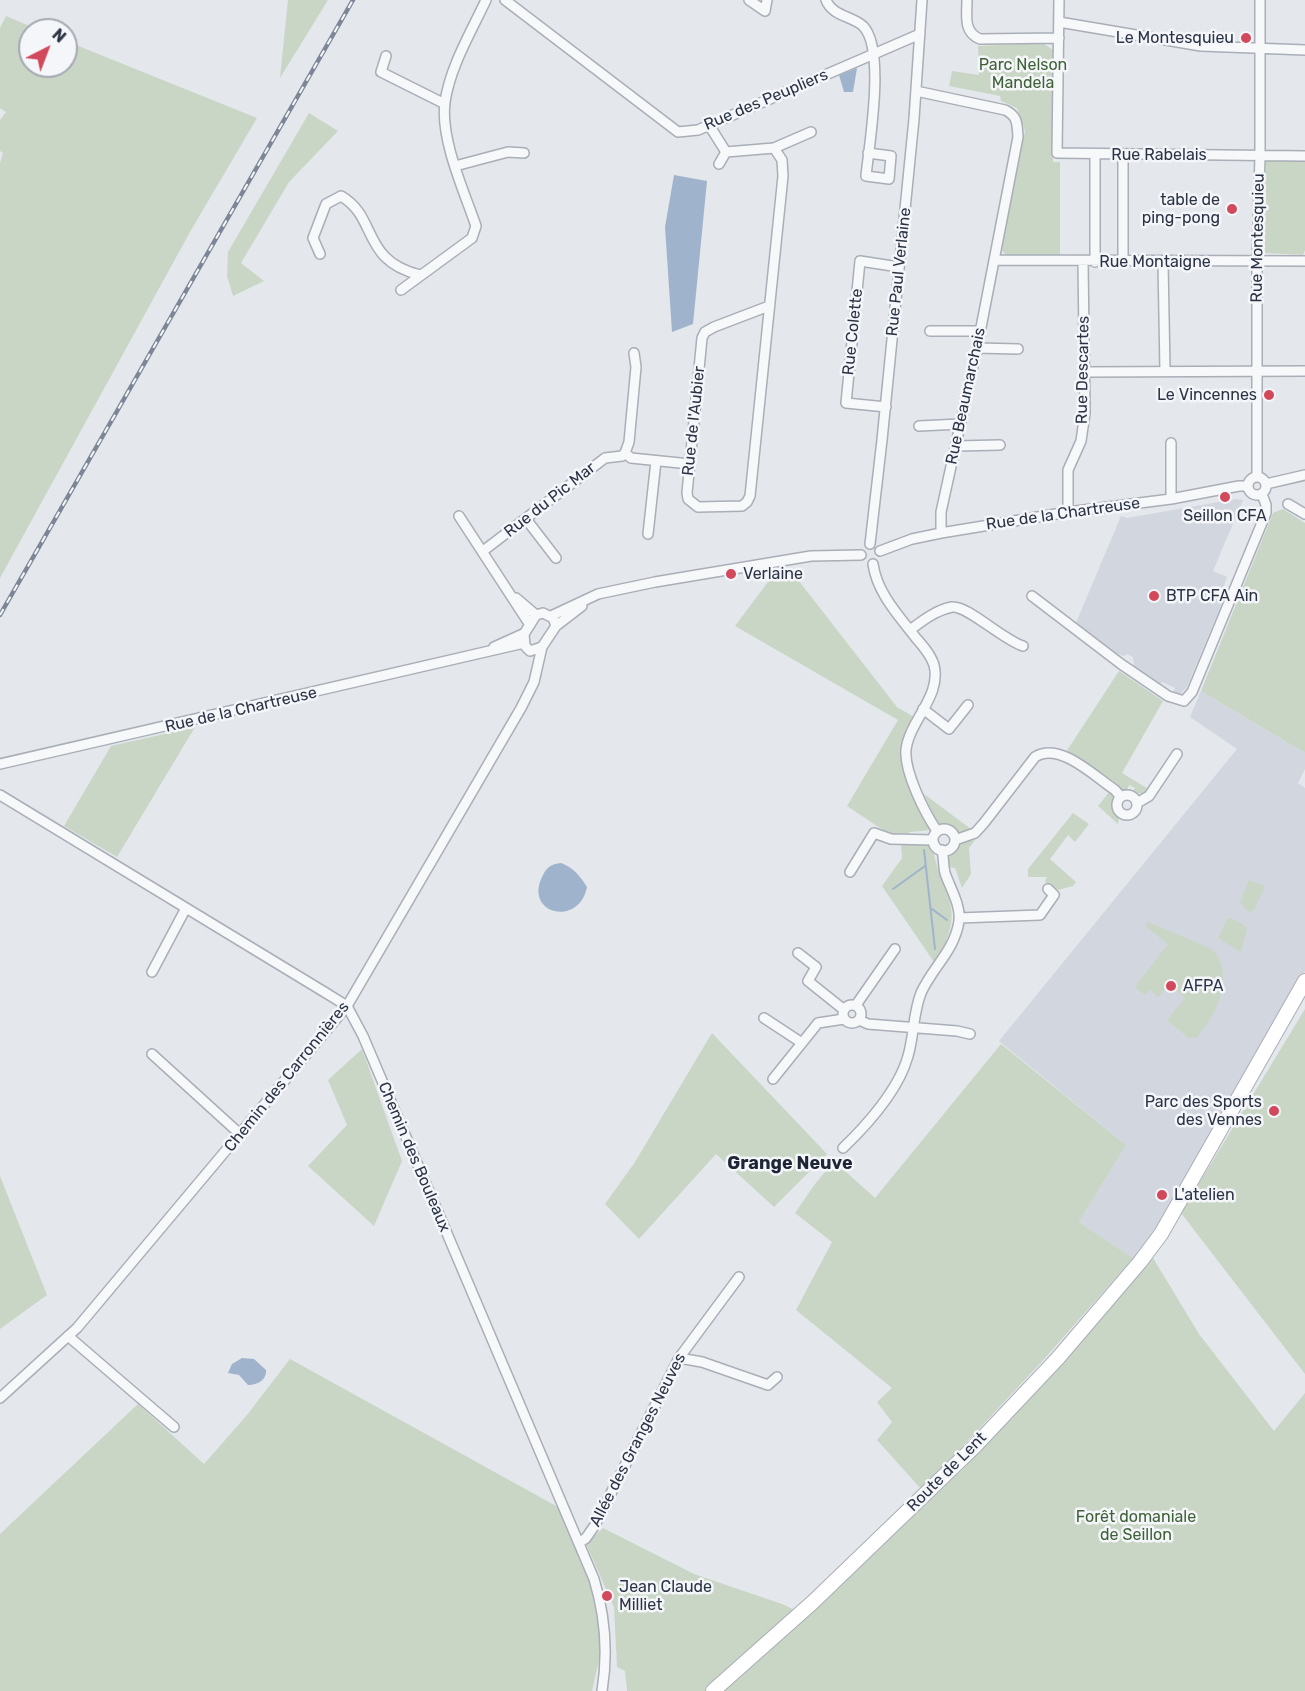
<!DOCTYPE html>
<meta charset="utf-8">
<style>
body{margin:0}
#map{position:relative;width:1305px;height:1691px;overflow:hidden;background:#e4e7ec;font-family:Rubik,sans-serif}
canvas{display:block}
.north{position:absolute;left:18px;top:18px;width:60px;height:60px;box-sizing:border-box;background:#f4f6f9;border:2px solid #a4a8b1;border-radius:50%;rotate:42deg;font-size:16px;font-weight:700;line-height:24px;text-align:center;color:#2b3445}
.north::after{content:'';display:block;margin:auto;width:21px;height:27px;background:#d1495b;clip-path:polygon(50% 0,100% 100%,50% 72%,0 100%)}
</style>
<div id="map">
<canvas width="1305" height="1691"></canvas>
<div class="north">N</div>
</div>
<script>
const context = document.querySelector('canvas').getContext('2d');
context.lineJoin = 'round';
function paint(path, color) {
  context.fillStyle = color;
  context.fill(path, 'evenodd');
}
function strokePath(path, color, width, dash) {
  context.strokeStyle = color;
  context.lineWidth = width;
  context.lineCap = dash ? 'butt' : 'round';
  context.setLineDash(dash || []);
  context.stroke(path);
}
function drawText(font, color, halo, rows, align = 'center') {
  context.font = font + ' Rubik,sans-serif';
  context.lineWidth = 5;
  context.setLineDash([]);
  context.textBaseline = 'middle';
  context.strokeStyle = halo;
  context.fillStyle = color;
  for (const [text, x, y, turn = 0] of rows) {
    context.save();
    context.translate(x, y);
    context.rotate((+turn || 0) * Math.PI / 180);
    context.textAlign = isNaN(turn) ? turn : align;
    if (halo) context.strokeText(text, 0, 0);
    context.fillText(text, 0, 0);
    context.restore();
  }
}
const built = new Path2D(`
 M1236,499L1243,500L1213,571L1227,577L1220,597L1224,598L1187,687L1181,693L1173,694L1175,688L1162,682L1161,684L1134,666L1133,657L1127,654L1124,656L1115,653L1075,625L1121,516L1127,518Z
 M1201,691L1305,753V769L1298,783L1305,788V971L1290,1001L1141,1256L1133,1258L1079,1222L1126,1145L999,1041L1237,749L1190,717Z`);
const green = new Path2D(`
 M288,0H328L280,78Z
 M6,16L39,30H30V66H66V41L257,118L190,232L0,578V163L3,153L0,151V120L6,112L0,108V28Z
 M1043,43L1054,51L1053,162H1060V255L1007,256L1001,249L1025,131L1017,108L1001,101L1000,96L949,86L952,71L979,75L978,46Z
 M309,113L338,131L289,182L241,263L264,281L233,296L227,276L228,252Z
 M1266,161H1305V250L1303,255L1265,253Z
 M1283,509L1305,523V753L1201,691L1273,513Z
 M788,567L897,707L914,717L907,727L903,744L933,830L909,832L908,838H895L847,806L898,720L735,626L771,578Z
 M1119,671L1163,701L1122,773L1150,790L1146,794L1132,793L1135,788L1129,785L1127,791L1121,790L1066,752Z
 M195,727L117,857L64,826L111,746Z
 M1110,791L1113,794L1114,806L1119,817L1118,824L1098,806Z
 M924,794L971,829L970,833L960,834L940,824L936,820Z
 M1073,813L1089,824L1075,842L1068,835L1050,859L1076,882L1073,886L1058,890L1045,882L1047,877H1028V869Z
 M975,840L969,848L971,874L962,888L955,868L948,867V858L961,843Z
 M928,843C936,856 934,857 938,869C940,877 945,884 947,891C957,919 950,939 934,962L882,886L902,858L901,844Z
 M1249,880L1265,886L1254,910L1251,912L1246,910L1240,902Z
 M1230,918L1242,924L1247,928L1241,952L1218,938L1227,919Z
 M1148,922L1212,949C1236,974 1217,1016 1196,1038H1189L1167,1020L1185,998L1169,984L1158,997L1150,990L1145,995L1135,987L1168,944L1145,926Z
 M1305,1009V1374L1181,1213Z
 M712,1033L827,1154L774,1207L716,1154L639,1239L605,1204L635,1162Z
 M1001,1044L1126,1145L1079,1222L1133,1258L1046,1357L922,1490L877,1440L892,1422L877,1402L892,1388L796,1310L832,1242L795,1213L815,1184L834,1161L875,1198Z
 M362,1049L402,1161L374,1226L308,1166L347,1125L328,1080Z
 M0,1176L47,1295L0,1329Z
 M1153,1258L1199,1334L1274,1431L1305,1393V1691H627L625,1671L617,1667L614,1607L586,1544L603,1528L694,1574L782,1604L807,1616L916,1510L961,1471L1068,1355Z
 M290,1359L558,1507L599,1605V1660L592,1691H0V1534L138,1404L204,1464L247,1415Z`);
const water = new Path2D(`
 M857,68L853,92H844L839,75Z
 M674,175L707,181L693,324L672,332L665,227Z
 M561,863C574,868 580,876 587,887C579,928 522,914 543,875C547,867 551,864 561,863Z
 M242,1358L254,1359L266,1370C267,1380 257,1385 248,1385L239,1375L228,1373L232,1364Z`);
const stream = new Path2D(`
 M924,850L935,949
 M893,889L925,866
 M932,909L947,920`);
const street = new Path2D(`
 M505,0L678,132L698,130L920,34
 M749,0L765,11L767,0
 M826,0C832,16 852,16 863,26C886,49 869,145 866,176L889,179L891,156L868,153
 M967,0C967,16 963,32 980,39L1059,38
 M1059,0L1057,153L1305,156
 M1059,22L1201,46L1305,50
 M386,56L381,72L445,104
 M916,91L1005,110C1018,116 1017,124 1018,137L977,348L941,512V533
 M709,125L726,152L774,148L782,160L783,176L750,496L747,502L742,506L698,507L688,499L687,493L702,338L705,332L714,327L769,306
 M774,148L811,132
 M1095,155V262
 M1123,155V262
 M719,164L726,152
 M455,166L508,152L524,153
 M320,254L313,238L326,204L341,196C378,217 361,261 420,275
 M994,260L1305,261
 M1163,262L1165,371
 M401,290L472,238L476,226C464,191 440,139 445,102C450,67 471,32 486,0
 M930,331H980
 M977,348L1018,349
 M1086,372L1305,371
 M886,407L846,403L860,261L899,267
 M919,426L960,424
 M956,446L1000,445
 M625,453L629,442L636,367L634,353
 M1248 486a9 9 0 1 1 18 0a9 9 0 1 1-18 0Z
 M1257,477V261L1260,156V0
 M1266,484L1305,475
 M1171,499V443
 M1288,504L1305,514
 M1068,512V470L1081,441L1085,413L1083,262
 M459,516L530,625
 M526,519L556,558
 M648,534L656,461
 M870,544L882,440L914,119L922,0
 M483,551L605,458L622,456L625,453L631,458L690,464
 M880,551L912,539L941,533L1068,512L1171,499L1239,486H1248
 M873,564C877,593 899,616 916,638C923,646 931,655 934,665C942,696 909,721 906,750C904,772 925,813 937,831
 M1032,596L1121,664L1168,696L1184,701L1192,692L1266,513V505L1262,494
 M516,598L536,615
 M543,613L553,618L556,626L542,647L530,651L525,646L524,634L536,615Z
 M551,616L598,594L655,582L811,556L861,555
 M556,626L582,606
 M910,630C922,621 936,610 952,607C967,605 1003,640 1023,646
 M494,647L525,633
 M923,709L949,729L968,705
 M0,764L524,643
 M0,795L326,993L347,1006L363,1036L594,1579C605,1615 608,1654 602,1691
 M1117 805a10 10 0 1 1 20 0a10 10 0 1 1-20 0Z
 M1137,803L1149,796L1177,754
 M933 840a11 11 0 1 1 22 0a11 11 0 1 1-22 0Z
 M955,840L975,833L984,823L1035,757C1059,741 1094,776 1115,790L1121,797
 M850,872L874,833L891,839L933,840
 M959,918L1040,915L1054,895L1048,889
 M798,953L816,967L808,981L843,1009
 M152,972L186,908
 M843 1014a9 9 0 1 1 18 0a9 9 0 1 1-18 0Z
 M856,1005L895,949
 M764,1018L802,1043
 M859,1020L868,1024L957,1031L970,1034
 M152,1054L241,1135
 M773,1079L818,1023L844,1019
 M843,1148C867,1125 899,1089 908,1056C914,1036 913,1013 921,993C932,968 955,950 959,921C961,905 950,888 945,873C943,865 944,858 942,850
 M68,1336L174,1427
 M679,1358L702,1362L768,1385L777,1377
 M0,1398L77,1328L347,1006L521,708L534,682L542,647
 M579,1543L586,1538L595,1525L679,1358L739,1277`);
const secondary = new Path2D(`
 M713,1691L813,1602L975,1446L1058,1358L1140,1262L1161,1234L1305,981`);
const rail = new Path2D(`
 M0,615L353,0`);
const markers = [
 [1246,38,6,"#d1495b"],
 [1232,209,6,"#d1495b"],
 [1269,395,6,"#d1495b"],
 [1225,497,6,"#d1495b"],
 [731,574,6,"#d1495b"],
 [1154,596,6,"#d1495b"],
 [1171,986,6,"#d1495b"],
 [1274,1111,6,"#d1495b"],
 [1162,1195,6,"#d1495b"],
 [607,1596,6,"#d1495b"]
];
const poiNames = [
 ["Le Montesquieu",1234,38,"right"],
 ["table de",1220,200,"right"],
 ["ping-pong",1220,218,"right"],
 ["Le Vincennes",1257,395,"right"],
 ["Seillon CFA",1225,516,"center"],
 ["Verlaine",743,574],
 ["BTP CFA Ain",1166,596],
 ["AFPA",1183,986],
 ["Parc des Sports",1262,1102,"right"],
 ["des Vennes",1262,1120,"right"],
 ["L'atelien",1174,1195],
 ["Jean Claude",619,1587],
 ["Milliet",619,1605]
];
const parkNames = [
 ["Parc Nelson",1023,65],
 ["Mandela",1023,83],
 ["Forêt domaniale",1136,1517],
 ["de Seillon",1136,1535]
];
const streetNames = [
 ["Rue des Peupliers",766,100,-23],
 ["Rue Rabelais",1159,155],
 ["Rue Montesquieu",1258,238,-89],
 ["Rue Montaigne",1155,262],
 ["Rue Paul Verlaine",899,272,-84],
 ["Rue Colette",853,332,-84],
 ["Rue Descartes",1083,370,-89],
 ["Rue Beaumarchais",966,396,-78],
 ["Rue de l'Aubier",694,421,-84],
 ["Rue du Pic Mar",550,500,-38],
 ["Rue de la Chartreuse",1063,514,-8],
 ["Rue de la Chartreuse",241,710,-13],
 ["Chemin des Carronnières",287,1077,-51],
 ["Chemin des Bouleaux",414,1157,67],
 ["Allée des Granges Neuves",638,1440,-63],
 ["Route de Lent",947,1472,-45]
];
const neighbourhoodNames = [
 ["Grange Neuve",790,1164]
];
paint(built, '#d2d6de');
paint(green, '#c9d6c5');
paint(water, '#9fb4cc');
strokePath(stream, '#9fb4cc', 2);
strokePath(street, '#a9aeb7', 12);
strokePath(secondary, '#a9aeb7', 16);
strokePath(street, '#f7f8fa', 9);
strokePath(secondary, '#fff', 14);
strokePath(rail, '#7d8696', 4.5);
strokePath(rail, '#f4f6f9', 2, [7]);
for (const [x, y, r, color] of markers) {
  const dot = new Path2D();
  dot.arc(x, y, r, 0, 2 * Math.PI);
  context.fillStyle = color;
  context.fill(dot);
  strokePath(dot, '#f4f6f9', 2);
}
drawText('16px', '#2b3445', '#f4f6f9', poiNames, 'left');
drawText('16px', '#3f6138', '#f4f6f9', parkNames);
drawText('16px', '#2b3445', '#f4f6f9', streetNames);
drawText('bold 18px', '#1d2536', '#f4f6f9', neighbourhoodNames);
</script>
